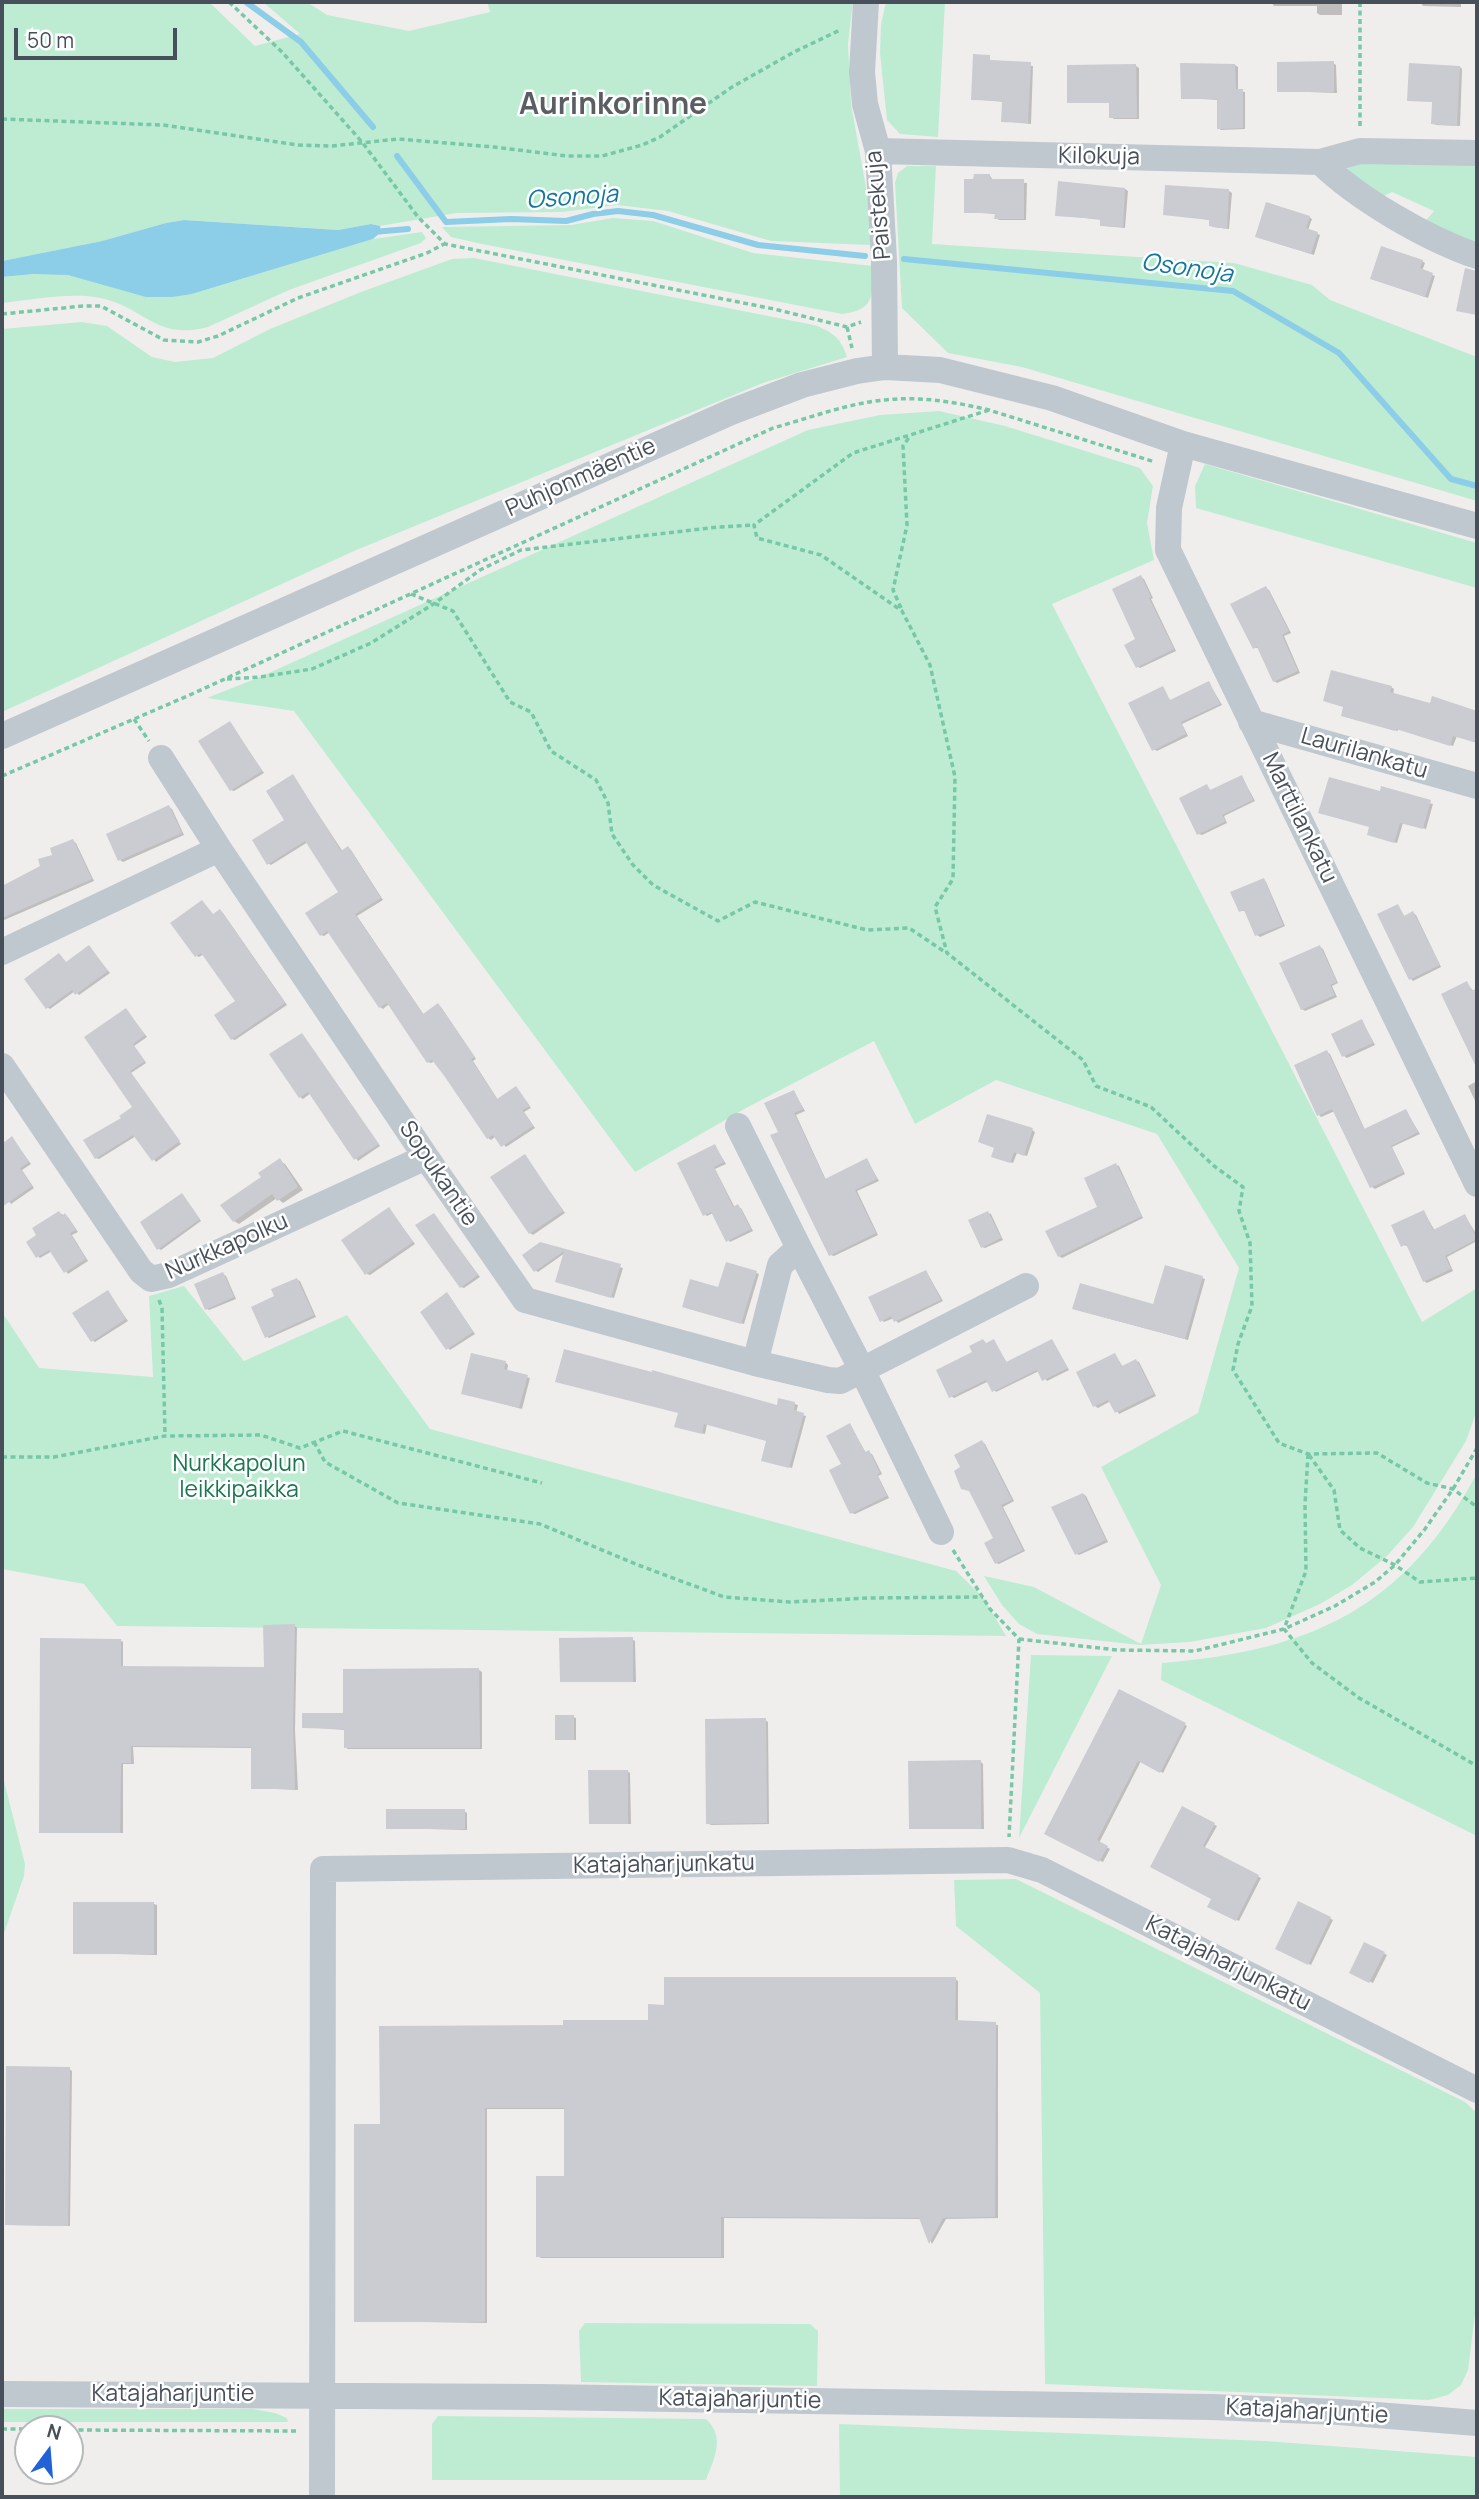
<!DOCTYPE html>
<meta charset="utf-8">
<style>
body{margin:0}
#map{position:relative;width:1479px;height:2499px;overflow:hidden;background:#f0eeed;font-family:Manrope,sans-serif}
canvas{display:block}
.frame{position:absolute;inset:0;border:4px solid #474f5a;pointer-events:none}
.north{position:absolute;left:14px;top:2415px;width:70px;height:70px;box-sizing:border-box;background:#fff;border:2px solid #b5b9bd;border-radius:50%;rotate:16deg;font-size:19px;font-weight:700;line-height:28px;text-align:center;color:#474f5a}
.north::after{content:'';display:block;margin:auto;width:24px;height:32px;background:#2162d6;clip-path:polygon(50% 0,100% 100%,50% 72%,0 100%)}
.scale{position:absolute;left:14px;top:28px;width:163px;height:32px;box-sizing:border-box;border:4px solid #474f5a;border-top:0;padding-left:9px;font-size:21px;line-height:24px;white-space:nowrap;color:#474f5a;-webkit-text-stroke:5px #fff;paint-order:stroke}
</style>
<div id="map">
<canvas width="1479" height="2499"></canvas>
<div class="frame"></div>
<div class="north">N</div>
<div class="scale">50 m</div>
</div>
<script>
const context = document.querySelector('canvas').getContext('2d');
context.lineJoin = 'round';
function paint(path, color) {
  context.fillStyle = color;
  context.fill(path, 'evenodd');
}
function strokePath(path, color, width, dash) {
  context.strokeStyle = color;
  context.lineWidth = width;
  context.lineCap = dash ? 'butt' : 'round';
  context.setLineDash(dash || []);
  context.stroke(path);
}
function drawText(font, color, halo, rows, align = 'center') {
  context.font = font + ' Manrope,sans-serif';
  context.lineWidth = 5;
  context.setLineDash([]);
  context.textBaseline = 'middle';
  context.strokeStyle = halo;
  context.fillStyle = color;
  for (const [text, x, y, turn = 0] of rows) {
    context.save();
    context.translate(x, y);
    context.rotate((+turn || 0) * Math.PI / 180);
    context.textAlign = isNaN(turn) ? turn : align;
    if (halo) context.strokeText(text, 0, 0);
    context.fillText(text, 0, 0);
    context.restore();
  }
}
const green = new Path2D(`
 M2,2H209L255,46L300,34L263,2H307L327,15L409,31L490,12L487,2H853L848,44L851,104L868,199L871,245L771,241L668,211L617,205L562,212L456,213L380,226L371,224L338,230L184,220L166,223L102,241L2,261Z
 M886,2H945L938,137L900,134L887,120L880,53L881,24Z
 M1353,162H1477V248L1422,225L1434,211L1392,192L1380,198L1347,171L1348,165Z
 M907,166H936L932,244L1234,263L1312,285L1330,300L1477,357V501L1022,367L948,353L902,308L895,183L898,173Z
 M613,218L653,221L753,253L873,266C872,295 876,310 842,314L477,243L451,237L442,227L571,225Z
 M422,232L426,238L421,243L289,290L208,327C155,341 145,307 100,298C70,292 33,300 2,303V277C24,275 46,272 68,275C109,280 150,301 192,294L373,239Z
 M474,258L814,325C833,332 841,338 847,357L763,383L354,551L2,712V329L82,322L107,326L152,357L175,362L213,358L270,329L361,292L452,259Z
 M939,411L1005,426L1140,468L1153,486L1147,523L1154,560L1052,604L1422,1322L1477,1288V1410L1466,1441L1413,1527L1387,1556L1352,1585L1320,1604L1266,1628L1190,1642L1140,1645L1037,1634L1019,1624L1002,1605L984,1576L1034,1587L1141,1644L1161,1585L1101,1467L1198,1413L1239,1268L1157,1134L996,1080L915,1124L874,1041L746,1108L635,1172L294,711L207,698L260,677L808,430L880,415Z
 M1205,464L1477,543V588L1196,508L1195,486Z
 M184,1286L244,1361L347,1315L430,1429L956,1571L983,1597L1006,1636L117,1626L84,1584L2,1569V1312L39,1368L153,1377L149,1296Z
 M1477,1473V1836L1161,1680L1162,1663C1311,1651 1405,1608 1477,1473Z
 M1031,1655L1112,1656L1019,1838Z
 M2,1773L25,1864L24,1876L2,1939Z
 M1016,1879L1465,2102L1477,2113V2298L1468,2370L1461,2385L1448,2395L1429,2400L1045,2384L1040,1993L956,1926L954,1880Z
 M585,2323L810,2324L818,2331L817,2386L581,2382L579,2331Z
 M2,2409H253L275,2413L287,2418L288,2422H2Z
 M438,2416L706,2419C726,2437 714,2459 706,2480H432V2424Z
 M839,2424L1265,2441L1477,2457V2497H840Z`);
const water = new Path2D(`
 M184,220L338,230L371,224L380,226L381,232L373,239L192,294L172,297H146L68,275L34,274L2,277V261L102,241L166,223Z`);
const shadow = new Path2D(`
 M1271,2H1342V15H1320L1317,13V6H1274Z
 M1420,2H1461V7L1423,6Z
 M992,58V62L1033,66L1031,124L1003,121L1004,102L973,99L991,69Z
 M1333,63L1336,65L1337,93L1279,91Z
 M1235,65L1238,67V91L1245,92V129L1221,130L1218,128L1219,100L1183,98Z
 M1136,66L1139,68V119H1114L1111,117V103L1069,102Z
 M1460,67L1462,69L1460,126L1436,125L1433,123L1434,102L1408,100Z
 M990,176L993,180L1027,183L1026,220H999L996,218V214L965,212Z
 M1125,189L1128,191L1125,228L1104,226L1101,225L1102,220L1057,215Z
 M1229,191L1232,193L1229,229L1213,227L1210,225L1211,220L1165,214Z
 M1309,217L1312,219L1308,230L1320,235L1314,255L1260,238Z
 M1422,261L1425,263L1422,271L1435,276L1428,298L1375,280Z
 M1141,577L1144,579L1153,598L1151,599L1176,651L1140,668L1137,666Z
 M1266,588L1269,590L1291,633L1284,636L1300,673L1277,683L1274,681L1259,648H1254Z
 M1209,683L1222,705L1182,724L1188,736L1157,751L1154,749L1162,688L1171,702Z
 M1391,687L1394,689L1393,695L1431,706L1433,699L1477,712V743L1457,736L1453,746L1398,729V731L1346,717Z
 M230,723L264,773L234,791L231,790Z
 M293,776L343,852L349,848L351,850L383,900L357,916L424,1015L438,1005L441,1007L476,1059L473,1061L498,1100L516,1088L531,1108L524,1112L535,1128L506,1147L496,1136L491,1140L488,1138L435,1061L431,1063L428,1062L389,1004L383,1009L380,1007L330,932L324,936L321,935L340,893L308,842L271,865L268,863L286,821Z
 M1242,777L1255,801L1224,816L1227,823L1202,835L1199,834L1207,786L1212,792Z
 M1381,793L1433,804L1426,829L1403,823L1397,843L1372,836Z
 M169,807L172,809L184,835L123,862L120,860Z
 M73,841L76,843L94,881L2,921V888L43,867Z
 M1264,880L1266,882L1285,926L1260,937L1257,935L1247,911H1240Z
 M202,902L214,916L220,911L223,913L287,1005L235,1040L232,1039L237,1001L204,954L199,957L197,956Z
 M1398,906L1405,917L1413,913L1416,915L1441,967L1413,981L1411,979Z
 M89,947L110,973L79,995L75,991L50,1009L47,1007L59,955L67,963Z
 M1320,947L1323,949L1338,983L1332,986L1337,997L1305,1011L1302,1009Z
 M1467,983L1474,992L1477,990L1476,1059Z
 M126,1010L147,1037L134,1046L146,1063L131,1073L181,1144L156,1162L136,1136L99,1159L96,1158L135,1107L86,1037Z
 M1362,1021L1375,1045L1347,1058L1344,1056Z
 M304,1037L380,1146L358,1161L311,1093L303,1099L300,1097Z
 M1327,1052L1330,1054L1365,1130L1406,1111L1420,1134L1392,1147L1405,1174L1375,1189L1372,1187L1335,1111L1321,1117L1319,1115Z
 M1477,1081V1105L1468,1086Z
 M794,1092L805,1111L796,1115L826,1180L867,1160L879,1181L857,1191L878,1235L834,1256L831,1255L780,1132Z
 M1032,1130L1035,1132L1027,1156L1017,1153L1013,1163L996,1158Z
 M12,1138L31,1164L22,1170L34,1188L11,1204L2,1193V1146Z
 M715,1146L726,1164L715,1169L735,1208H741L753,1231L730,1242L713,1213L707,1216L704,1214Z
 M525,1156L565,1213L533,1235L530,1233Z
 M280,1161L285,1164L303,1190L283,1203L277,1198L239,1224L234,1221L263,1177Z
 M1116,1165L1119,1166L1143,1218L1062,1258L1059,1256L1100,1208Z
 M182,1195L201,1221L161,1250L158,1248Z
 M389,1209L415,1244L370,1275L367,1274Z
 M1424,1212L1435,1231L1465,1216L1477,1235V1241L1447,1257L1453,1271L1427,1283L1424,1281L1408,1246L1402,1245Z
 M59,1213L68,1217L78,1232L72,1235L88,1261L68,1274L52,1251L40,1258L38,1256Z
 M988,1213L991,1214L1003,1240L985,1248L982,1247Z
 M434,1215L480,1277L464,1288L461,1287Z
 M540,1244L623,1268L614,1298L560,1283L565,1253L538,1272L535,1270Z
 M926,1271L943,1301L898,1323L894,1318L884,1322L882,1320Z
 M756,1273L759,1274L744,1324L686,1308Z
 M223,1274L226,1276L236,1299L209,1310L207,1309Z
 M1202,1278L1205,1279L1188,1340L1077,1310L1154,1306Z
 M297,1280L300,1281L316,1317L269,1338L266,1336L276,1297Z
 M108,1292L128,1321L95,1342L92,1340Z
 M448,1294L475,1334L450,1350L448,1348Z
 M994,1341L1007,1363L1052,1341L1069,1370L1047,1381L1039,1371L996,1392L989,1381L954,1398L951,1396L988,1352Z
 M472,1355L506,1363L508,1365L507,1372L530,1378L522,1409L465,1394Z
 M1115,1355L1123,1367L1136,1361L1139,1362L1156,1396L1119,1414L1111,1401L1098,1408L1095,1406Z
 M780,1400L798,1405L796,1413L806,1416L792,1468L766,1461L768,1441L707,1424L705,1434L679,1428V1413L778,1407Z
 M850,1425L866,1453L872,1454L882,1474L878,1476L889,1498L855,1514L852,1513L843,1465Z
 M982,1442L985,1444L1014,1501L1003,1507L1025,1551L999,1564L996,1563V1539Z
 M1083,1494L1086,1496L1108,1542L1079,1555L1077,1554Z
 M294,1626L297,1628L295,1730L298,1790L253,1788V1748L133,1747L134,1764H123V1833L41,1832L120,1640L123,1642V1668L266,1669Z
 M632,1639L635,1641L636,1682L562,1681Z
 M479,1670L482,1672V1749H348L345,1747V1730L304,1727Z
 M1120,1691L1187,1726L1163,1773L1141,1761L1099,1843L1110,1849L1103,1862L1046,1833Z
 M573,1717L576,1718V1740L557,1739Z
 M765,1720L768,1722L769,1824L711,1825L708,1823Z
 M981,1762L983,1764L984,1829L911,1828Z
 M627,1771L630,1773L631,1824L591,1823Z
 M1183,1808L1217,1826L1204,1849L1261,1878L1239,1921L1209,1906L1213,1899Z
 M464,1811L467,1813V1830L388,1828Z
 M1299,1903L1333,1920L1311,1965L1277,1948Z
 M154,1904L157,1905V1955L75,1953Z
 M1365,1944L1387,1955L1373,1983L1351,1973Z
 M955,1979L958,1981V2022L998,2025V2218L946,2219L932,2244L921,2219L724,2218V2258H541L538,2256L565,2178V2109H487V2323L356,2321L381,2126L565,2027L650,2022L666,2006Z
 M69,2069L72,2071L70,2226L9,2225L7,2224Z`);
const stream = new Path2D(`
 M246,2L301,42L373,127
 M397,156L446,222L511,219L566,221L593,214L618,211L653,215L758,245L865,256
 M373,232L408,229
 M904,259L1233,291L1339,353L1451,479L1477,486`);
const building = new Path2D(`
 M973,54L990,55V60L1031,62L1028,123L1001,122L1002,101L971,100Z
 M1334,61V92H1277V62Z
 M1180,63L1235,64L1236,89H1243V128L1217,129V99H1181Z
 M1409,63L1460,66L1457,126L1431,124L1432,102L1407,101Z
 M1136,64L1137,118H1109V103H1067V65Z
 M974,174H990V179H1024V219H994L995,213H964V179H973Z
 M1058,181L1125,188L1123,227L1100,226V219L1055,216Z
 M1165,185L1229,189L1227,229L1209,226V220L1163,215Z
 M1266,202L1310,216L1306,228L1318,232L1311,254L1255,237Z
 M1381,246L1423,260L1420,268L1433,273L1425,297L1370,279Z
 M1465,268L1477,271V315L1456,311Z
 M1141,575L1151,597L1149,598L1174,649L1136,668L1124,645L1135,639L1112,589Z
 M1266,586L1289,631L1282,635L1298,671L1273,682L1257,647L1253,649L1230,604Z
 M1331,670L1392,686L1390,692L1430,703L1432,696L1477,711V743L1453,736L1450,746L1396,729L1395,731L1341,716L1343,707L1323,701Z
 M1209,681L1220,704L1181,722L1186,734L1152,751L1128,703L1163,686L1170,700Z
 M230,721L262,771L230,791L198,741Z
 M293,774L341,851L348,846L381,898L355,914L423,1014L438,1003L475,1057L471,1059L497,1099L516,1086L530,1106L522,1110L533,1126L501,1147L493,1135L487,1139L445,1077L432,1060L427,1063L387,1003L379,1008L327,931L320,936L305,913L338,892L305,841L267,865L252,840L284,820L266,791Z
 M1242,775L1253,800L1222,815L1226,821L1197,835L1179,798L1207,784L1210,790Z
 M1329,777L1380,791L1381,786L1431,800L1423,829L1400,823L1394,843L1367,835L1369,827L1318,813Z
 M169,805L182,833L118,861L106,834Z
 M73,839L92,879L2,918V886L40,866L38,859L52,855L50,848Z
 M1264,878L1283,925L1255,936L1244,910L1239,912L1230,892Z
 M202,900L213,914L220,909L285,1003L231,1040L214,1015L235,1001L201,953L195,957L170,923Z
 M1398,904L1404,916L1413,911L1440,965L1409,980L1377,914Z
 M89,945L108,971L75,995L72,990L46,1009L24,979L59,953L66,962Z
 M1320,945L1337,982L1330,985L1335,995L1301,1010L1279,963Z
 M1467,981L1472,991L1477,988V1069L1441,994Z
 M126,1008L145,1035L133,1044L145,1061L130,1071L180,1141L152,1161L133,1135L95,1159L83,1140L121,1118L119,1116L132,1107L84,1037Z
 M1362,1019L1373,1043L1342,1057L1331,1034Z
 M302,1033L379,1144L354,1160L308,1092L299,1098L269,1054Z
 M1327,1050L1364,1129L1406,1109L1418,1132L1391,1146L1404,1172L1370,1188L1332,1109L1317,1116L1294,1065Z
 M794,1090L803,1109L794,1113L825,1179L867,1158L877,1179L855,1190L876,1233L829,1256L770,1135L778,1132L764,1103Z
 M987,1114L1033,1128L1024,1156L1014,1152L1010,1163L991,1157L994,1148L978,1142Z
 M12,1136L29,1162L20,1168L32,1186L2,1207V1141L3,1143Z
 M715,1144L724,1162L714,1167L733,1207L738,1204L751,1229L726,1242L711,1212L703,1216L677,1163Z
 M525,1154L563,1211L529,1234L490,1177Z
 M280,1158L298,1187L277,1201L272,1194L233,1222L220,1205L261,1177L258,1173Z
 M1116,1163L1142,1216L1058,1257L1045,1231L1097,1207L1084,1178Z
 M182,1193L200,1219L157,1250L140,1222Z
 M389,1207L413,1242L365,1275L341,1240Z
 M1424,1210L1433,1230L1465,1214L1477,1239L1445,1256L1451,1269L1423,1282L1406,1244L1401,1247L1391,1225Z
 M59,1211L62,1216L65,1213L76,1230L70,1233L86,1259L64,1273L49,1250L36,1258L26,1242L36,1235L32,1228Z
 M988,1211L1001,1238L981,1248L968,1220Z
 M434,1213L478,1275L460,1288L415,1225Z
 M540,1242L621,1264L611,1298L555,1282L564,1251L534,1272L522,1255Z
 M726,1262L757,1271L741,1324L682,1307L690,1279L718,1287Z
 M1165,1265L1203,1276L1185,1339L1072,1309L1080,1283L1153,1304Z
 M926,1270L941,1300L894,1322L891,1316L880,1322L868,1297Z
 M223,1272L234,1297L205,1310L194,1284Z
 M297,1278L314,1315L265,1338L251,1307L274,1296L271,1289Z
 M108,1290L126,1319L91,1342L72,1313Z
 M447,1292L473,1332L446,1350L420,1312Z
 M983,1339L986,1343L994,1339L1006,1362L1052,1339L1068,1368L1042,1381L1037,1370L992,1392L986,1380L949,1398L936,1370L972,1352L969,1346Z
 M564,1349L652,1372V1370L777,1405L778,1398L795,1402L794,1410L804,1413L789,1468L761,1461L766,1441L704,1424L702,1434L674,1427L678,1413L555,1382Z
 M471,1353L506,1361L504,1369L528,1375L519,1408L461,1394Z
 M1115,1353L1122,1366L1136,1359L1154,1394L1115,1413L1108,1400L1093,1407L1076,1372Z
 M850,1423L865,1452L869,1450L880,1473L877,1475L887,1496L850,1514L829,1470L841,1464L826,1436Z
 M982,1440L1012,1500L1001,1505L1023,1550L995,1564L984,1543L993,1538L969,1491L961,1489L954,1471L960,1467L954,1455Z
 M1083,1493L1106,1540L1075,1555L1051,1507Z
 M295,1624L293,1727L295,1789H251V1747L131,1746V1763H121L120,1833H39L40,1638L121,1639V1666L264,1667L263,1625Z
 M633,1637V1682H560L559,1638Z
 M479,1668L480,1748H344V1729L302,1728V1713H343V1669Z
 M1119,1689L1186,1723L1160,1773L1138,1761L1097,1840L1108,1846L1099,1862L1044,1834Z
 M555,1715H574V1740H555Z
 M766,1718L767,1823L706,1824L705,1719Z
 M981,1760V1829H909L908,1761Z
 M588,1770H628V1824H589Z
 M1182,1806L1215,1823L1203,1846L1259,1875L1236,1921L1207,1907L1211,1899L1150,1867Z
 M386,1809H465V1829H386Z
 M1298,1901L1331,1917L1308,1965L1275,1949Z
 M73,1902H154V1954H73Z
 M1364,1942L1385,1952L1369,1983L1349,1973Z
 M664,1977H956L955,2020L996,2022L995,2217L943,2218L929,2244L919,2218L721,2217V2257H536V2176H564V2108H485V2322H354V2124H380L379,2026L563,2025V2020H648V2004L664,2005Z
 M6,2066L70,2067L68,2226L5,2225Z`);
const path = new Path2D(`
 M229,2L282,52L362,142L418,217L445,244L774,309L847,327L861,322
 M1360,2V129
 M2,119L163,125L298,145L332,146L398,139L494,147L567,156H602L642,145L660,137L732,87L794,52L840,30
 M2,314L83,306H101L164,340L198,342L218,336L298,298L427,253L444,244
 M847,327L852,348
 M989,410L853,453L754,525L757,538L821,555L902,611L930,665L955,777L953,879L935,907L947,953L1083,1060L1096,1086L1151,1107L1214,1166L1243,1187L1239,1211L1250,1243L1252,1306L1238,1344L1233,1370L1279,1443L1308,1454L1377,1453L1427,1483L1453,1489L1477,1507
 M411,594L453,611L510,702L531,712L551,751L596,780L608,803L612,834L633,865L653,885L718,921L755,902L867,930L909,928L945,952
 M901,608L893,590L907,525L903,446L910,436
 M227,679L260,677L312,669L371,643L435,603L480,570L521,550L718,527L754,525
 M134,719L149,741
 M2,776L192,694L773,428C810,418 848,403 885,400C920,396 955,402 989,410L1155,462
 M159,1300L162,1308L165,1435
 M314,1442L325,1462L398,1503L540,1524L638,1565L724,1597L790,1602L869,1598L983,1597
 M1308,1454L1305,1504L1306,1571L1284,1629L1312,1663L1359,1698L1477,1766
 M1309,1455L1334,1490L1340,1530L1360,1548L1395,1565L1420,1582L1477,1578
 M2,1457H54L165,1436L261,1435L300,1448L343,1431L542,1483
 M953,1550L990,1609L1019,1639L1009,1837
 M1019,1639L1117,1650L1195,1651L1284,1629L1335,1606L1375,1582L1395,1565L1425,1529L1453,1489L1477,1448
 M2,2429H28
 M70,2430L299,2431`);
const minor = new Path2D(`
 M866,2L862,72L865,104L878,151L884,260L885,367
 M878,151L1320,162L1360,151L1477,153
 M1320,162C1358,199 1427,239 1477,256
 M1183,444L1169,508L1168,550L1477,1184
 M1251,722L1477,786
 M2,736L731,412L802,385L857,371L885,367L940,370L1052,398L1183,444L1477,526
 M161,758L219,849
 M2,952L219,849L426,1157L525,1300L755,1363L828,1380L840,1381L862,1370L799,1248L780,1265L755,1363
 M2,1066L141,1271L151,1279L169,1275L426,1157
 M738,1126L799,1248
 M941,1532L862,1370L1026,1286
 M2,2394L540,2397L1211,2407L1339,2412L1477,2423
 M322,2497L323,1869L1008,1860L1042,1870L1477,2090`);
const streetNames = [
 ["Kilokuja",1099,157,1],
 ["Paistekuja",879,205,-95],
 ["Puhjonmäentie",581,478,-24],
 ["Laurilankatu",1364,754,16],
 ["Marttilankatu",1299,818,64],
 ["Sopukantie",438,1174,56],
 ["Nurkkapolku",227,1247,-24],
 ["Katajaharjunkatu",664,1865,-1],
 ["Katajaharjunkatu",1228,1964,27],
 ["Katajaharjuntie",173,2395],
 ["Katajaharjuntie",740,2400,1],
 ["Katajaharjuntie",1307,2412,3]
];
const parkNames = [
 ["Nurkkapolun",239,1465],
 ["leikkipaikka",239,1491]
];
const waterNames = [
 ["Osonoja",572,198,-4],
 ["Osonoja",1187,269,8]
];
const districtNames = [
 ["Aurinkorinne",613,106]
];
paint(green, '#bdecd3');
paint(water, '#8ccde7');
paint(shadow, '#0003');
strokePath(stream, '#8ccde7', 6);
paint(building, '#caccd2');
strokePath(path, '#77c8a6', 3.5, [5, 3.5]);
strokePath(minor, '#bfc7cf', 26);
drawText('23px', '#474f5a', '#fff', streetNames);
drawText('23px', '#1b7750', '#fff', parkNames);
drawText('italic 24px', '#1378a1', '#fff', waterNames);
drawText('bold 30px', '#5a5d62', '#fff', districtNames);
</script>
